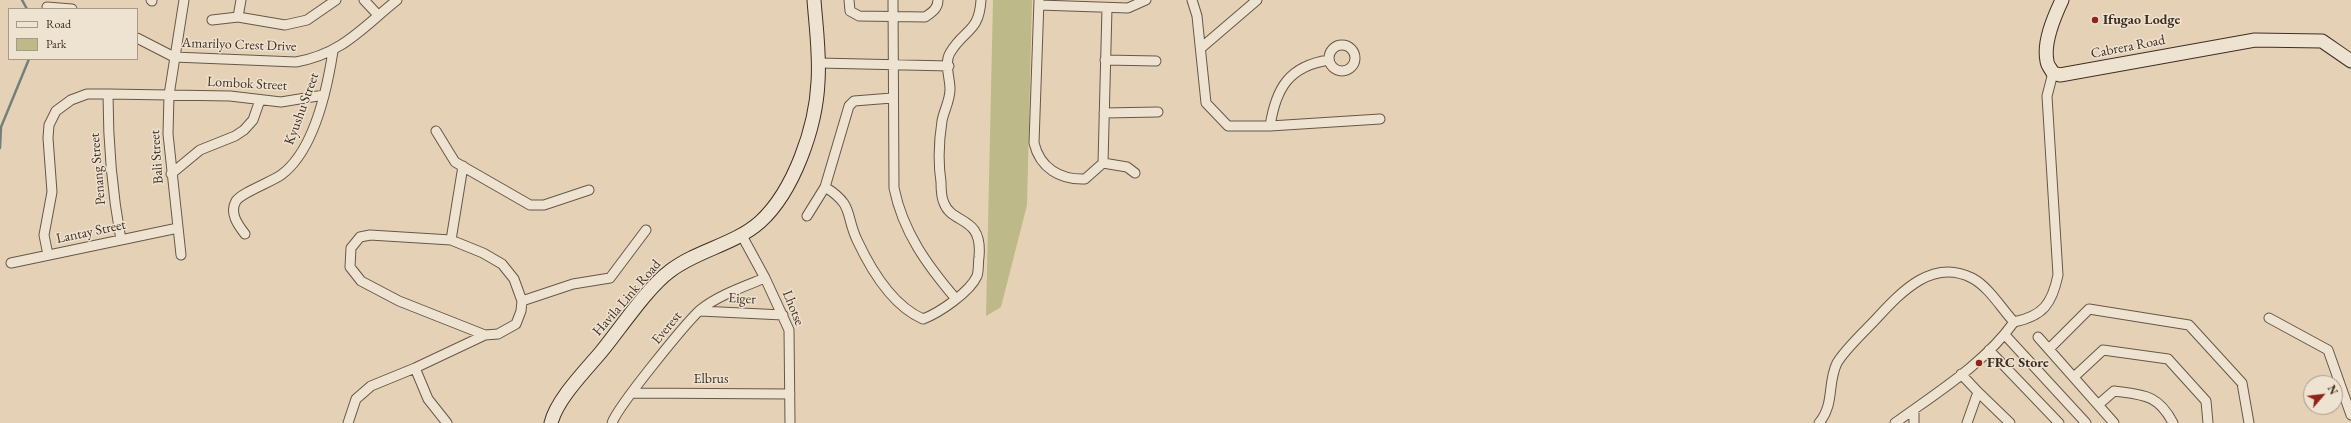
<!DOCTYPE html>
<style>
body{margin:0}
#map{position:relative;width:2351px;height:423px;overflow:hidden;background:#e5d2b6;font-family:"EB Garamond",serif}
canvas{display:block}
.legend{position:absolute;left:8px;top:8px;width:130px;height:52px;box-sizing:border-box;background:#eee2d0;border:1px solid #a89a8b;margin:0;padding:5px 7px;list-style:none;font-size:12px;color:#3f2e23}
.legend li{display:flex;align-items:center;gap:8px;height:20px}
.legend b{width:20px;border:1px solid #a89a8b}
.north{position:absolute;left:2303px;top:375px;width:40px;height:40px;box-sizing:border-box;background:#eee2d0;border:1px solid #a89a8b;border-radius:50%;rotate:62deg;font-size:11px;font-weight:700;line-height:16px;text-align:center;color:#3f2e23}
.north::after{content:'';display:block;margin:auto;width:14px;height:18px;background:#8f2418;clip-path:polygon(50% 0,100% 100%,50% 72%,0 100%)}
</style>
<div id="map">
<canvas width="2351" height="423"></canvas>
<ul class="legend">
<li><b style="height:5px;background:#eee2d0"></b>Road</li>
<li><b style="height:11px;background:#bdb988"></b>Park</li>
</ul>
<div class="north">N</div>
</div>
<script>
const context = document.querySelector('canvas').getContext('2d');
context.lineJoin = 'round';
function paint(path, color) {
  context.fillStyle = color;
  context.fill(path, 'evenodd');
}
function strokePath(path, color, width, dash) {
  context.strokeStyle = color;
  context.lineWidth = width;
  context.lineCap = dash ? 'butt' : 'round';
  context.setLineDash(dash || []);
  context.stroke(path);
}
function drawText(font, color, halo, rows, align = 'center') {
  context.font = font + ' "EB Garamond",serif';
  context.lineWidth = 3;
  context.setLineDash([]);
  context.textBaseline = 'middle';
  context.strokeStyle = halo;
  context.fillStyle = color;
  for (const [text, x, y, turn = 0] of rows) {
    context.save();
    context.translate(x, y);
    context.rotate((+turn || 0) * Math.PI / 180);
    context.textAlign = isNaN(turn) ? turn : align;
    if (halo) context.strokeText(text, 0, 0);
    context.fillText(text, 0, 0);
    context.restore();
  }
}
const green = new Path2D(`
 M993,0H1032L1027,205L1001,307L986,316Z`);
const stream = new Path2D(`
 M22,0L27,9
 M0,148L1,127L29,59`);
const street = new Path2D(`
 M151,0L152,1
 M364,0L378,15
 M849,0L850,11L859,16L925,17C931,13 938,9 938,0
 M893,0L894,188C903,232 927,265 956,299
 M1039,0L1034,143C1040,168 1060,180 1085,179L1103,163L1107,8
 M1192,0L1197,16L1206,103L1228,126H1270L1380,119
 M1039,5L1128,8L1146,0
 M47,7L72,9
 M238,17L241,0
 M212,20L238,17L285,25L307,20L336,0
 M137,38L174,57L296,62C342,54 362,28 397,0
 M1329 58a13 13 0 1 1 26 0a13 13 0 1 1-26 0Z
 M1201,48L1257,0
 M1105,60L1156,61
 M819,63L949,66
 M108,94C108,144 112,191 121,240
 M1104,113L1158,112
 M1270,126C1276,88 1289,66 1329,60
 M436,131L455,162L530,205H544L589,190
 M1103,163L1127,167L1135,173
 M171,174L200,150L235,136L244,130L253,120L260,100
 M825,187C854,205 845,214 857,240C871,270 893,306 923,319C939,313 970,292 977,276C979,270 978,263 979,257C983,215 952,225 944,203C941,197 941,188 941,182C938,162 939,140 942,121C944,110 950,101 950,89C950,78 944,63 950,53C964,29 979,33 981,0
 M807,216L825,187L849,106L854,101L892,98
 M245,234C238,225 229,213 236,201C241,193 271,182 281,175C314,151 327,90 333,51
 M741,234L765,278L789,330L790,423
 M451,240L463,166
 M48,255L44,235L52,192L48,138L49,125L56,111L71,100L87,94H108L230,96L281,102L324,95
 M181,255L168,134L169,95L184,0
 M11,263L178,228
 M522,301L573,284L610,278L646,230
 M700,311L783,315
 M2269,318L2328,350L2351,415
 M2005,335L2086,423
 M2038,337L2114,423
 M2049,349L2089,309L2189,325L2242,383L2249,423
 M1989,350L2059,423
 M415,368L428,399L447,423
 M1961,374L1978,392L1967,423
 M2074,377L2103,350L2168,359L2206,401L2208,423
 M1978,392L2010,423
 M632,393L790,394
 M2099,404L2114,391C2143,395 2158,394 2173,423
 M1914,411V423
 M348,423L356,399L371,386L415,368L485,335L498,334L516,324L521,311L522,301L514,279L502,264L483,253L451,240L370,235L360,237L351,248L350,267L361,281L399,301L485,335
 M612,423C618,406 685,324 700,310C719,295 743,287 765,278
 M1819,423C1835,404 1827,383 1837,363C1845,349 1866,330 1877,318C1902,291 1933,258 1972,278C1989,287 2001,308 2014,322C2043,316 2052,304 2058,275L2047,96L2053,73
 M1895,423C1936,393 1984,364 2014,322`);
const secondary = new Path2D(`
 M2062,0C2054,17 2043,42 2047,61C2047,65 2051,69 2053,73L2060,75L2255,40L2322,41L2351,61
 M551,423C557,399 585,371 601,352C620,329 647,288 670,271C697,250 734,245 760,222C794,191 816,127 818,82C820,55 816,27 814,0`);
const markers = [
 [2095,20,4,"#8f2418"],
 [1979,363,4,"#8f2418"]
];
const poiNames = [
 ["Ifugao Lodge",2103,20],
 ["FRC Store",1987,363]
];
const streetNames = [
 ["Amarilyo Crest Drive",239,45,2],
 ["Cabrera Road",2128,47,-11],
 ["Lombok Street",247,84,3],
 ["Kyushu Street",302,109,-70],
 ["Bali Street",157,157,-94],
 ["Penang Street",98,169,-95],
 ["Lantay Street",91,232,-12],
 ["Havila Link Road",627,298,-49],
 ["Eiger",742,299,3],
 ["Lhotse",793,308,68],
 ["Everest",667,328,-50],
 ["Elbrus",711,379]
];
paint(green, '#bdb988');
strokePath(stream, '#73807a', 2.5);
strokePath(street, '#685748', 11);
strokePath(secondary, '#3f2e23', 15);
strokePath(street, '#eee2d0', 9);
strokePath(secondary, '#eee2d0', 13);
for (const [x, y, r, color] of markers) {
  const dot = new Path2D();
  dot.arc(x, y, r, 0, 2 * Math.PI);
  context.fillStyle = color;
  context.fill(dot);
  strokePath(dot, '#eee2d0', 1.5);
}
drawText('bold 14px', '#3f2e23', '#eee2d0', poiNames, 'left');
drawText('14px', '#3f2e23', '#eee2d0', streetNames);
</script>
